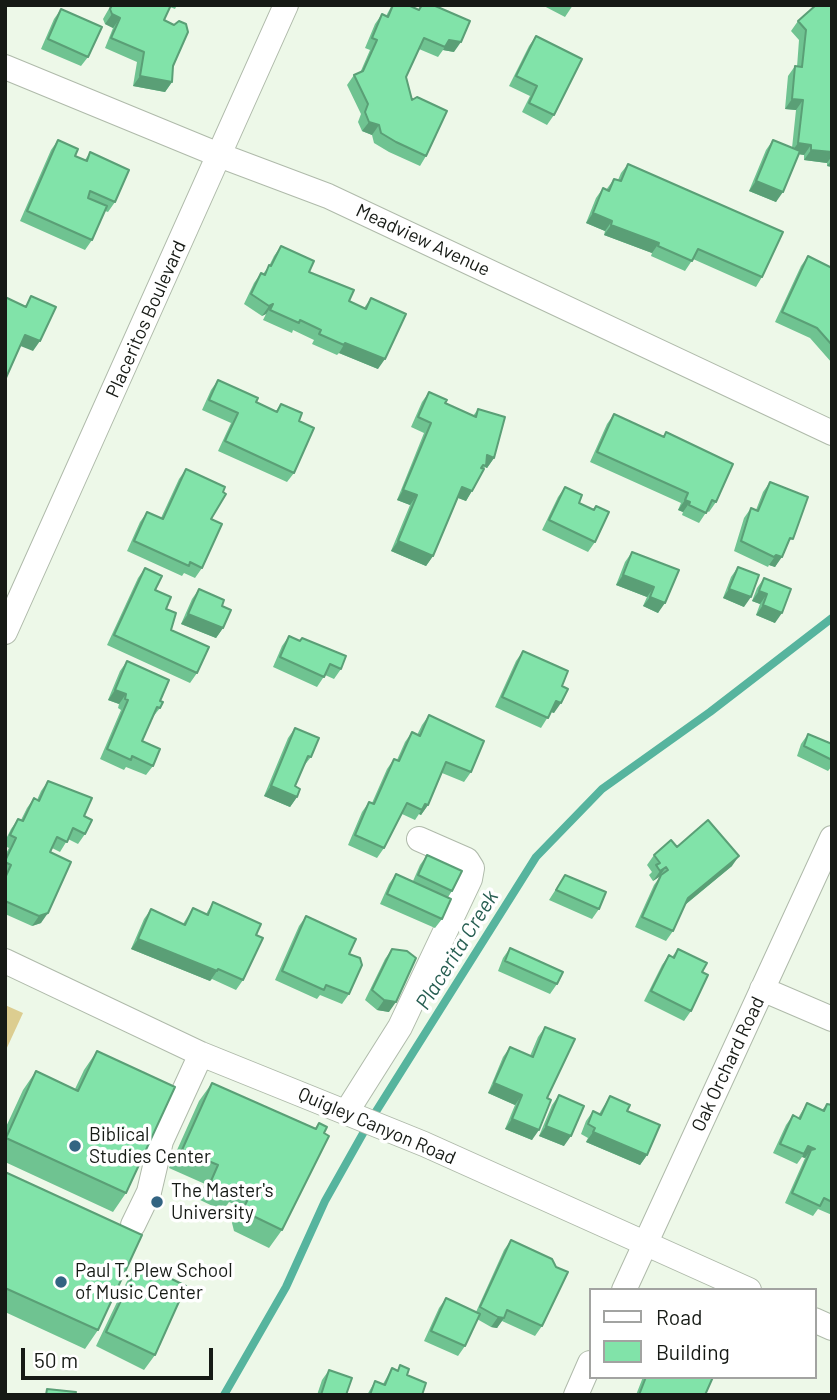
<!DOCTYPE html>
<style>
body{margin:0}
#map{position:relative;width:837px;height:1400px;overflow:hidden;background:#edf8e8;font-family:Barlow,sans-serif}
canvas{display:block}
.frame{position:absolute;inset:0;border:7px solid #161a15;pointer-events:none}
.legend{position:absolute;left:589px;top:1288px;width:228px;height:91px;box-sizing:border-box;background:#fff;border:2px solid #a2a3a1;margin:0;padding:9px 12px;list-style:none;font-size:21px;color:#161a15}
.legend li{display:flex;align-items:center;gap:14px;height:35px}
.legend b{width:35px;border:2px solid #a2a3a1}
.scale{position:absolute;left:21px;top:1348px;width:192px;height:32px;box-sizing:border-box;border:4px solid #161a15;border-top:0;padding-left:9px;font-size:21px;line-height:24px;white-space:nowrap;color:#161a15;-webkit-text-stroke:5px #fff;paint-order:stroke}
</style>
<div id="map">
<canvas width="837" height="1400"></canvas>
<div class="frame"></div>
<ul class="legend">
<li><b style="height:9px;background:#fff"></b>Road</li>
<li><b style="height:19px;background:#81e3a9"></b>Building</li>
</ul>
<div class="scale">50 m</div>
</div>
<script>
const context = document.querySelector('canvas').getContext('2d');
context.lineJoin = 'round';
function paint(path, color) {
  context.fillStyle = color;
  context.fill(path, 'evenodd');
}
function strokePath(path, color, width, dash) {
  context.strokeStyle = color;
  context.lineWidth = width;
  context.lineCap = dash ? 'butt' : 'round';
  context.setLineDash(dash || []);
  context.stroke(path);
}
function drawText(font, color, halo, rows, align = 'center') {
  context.font = font + ' Barlow,sans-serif';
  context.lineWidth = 7;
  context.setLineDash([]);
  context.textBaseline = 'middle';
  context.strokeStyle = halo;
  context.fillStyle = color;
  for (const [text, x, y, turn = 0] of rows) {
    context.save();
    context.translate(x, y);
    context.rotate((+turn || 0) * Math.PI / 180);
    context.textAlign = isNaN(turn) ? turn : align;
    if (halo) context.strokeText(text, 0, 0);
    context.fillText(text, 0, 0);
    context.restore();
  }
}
const green = new Path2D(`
 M5,1005L23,1013L5,1052Z`);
const stream = new Path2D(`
 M224,1395L286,1287L325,1201L370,1121L536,857L602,789L710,712L832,618`);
const minor = new Path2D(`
 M5,67L219,155L328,196L832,433
 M5,632L286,5
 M5,961L201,1054L424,1144L749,1290
 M762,989L832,1019
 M347,1111L400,1027L470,879L472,868L467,860L419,839
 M133,1225L149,1192L161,1141L201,1054
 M624,1290L832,838
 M814,1320L832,1328
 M576,1395L590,1363`);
const wall = new Path2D(`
 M111,5H177L175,9L170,7L164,20L173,66L172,82L165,92L133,86L137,62L105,48L113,28L105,24L103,19Z
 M392,5H408L418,10L421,5H433L454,52L443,50L438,57L419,49L406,77L426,156L420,166L389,152L374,143L372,135L362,131L358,122L361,114L347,85L354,75L360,73L370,50L365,48L375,24L382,14L386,16Z
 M542,5H573L565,17Z
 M832,5V167L827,166V163L804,160V155L799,154L776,202L749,191L766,150L773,140L792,148L796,110L785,109L788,76L795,66L797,67L799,40L791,31L798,21Z
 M61,9L88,57L81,66L41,49L54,19Z
 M536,36L554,115L547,125L522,112L530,96L509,86L529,46Z
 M58,140L75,156L85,160L90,152L115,202L108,212L105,211L92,240L85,250L20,221L51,150Z
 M628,164L762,277L756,287L693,259L685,271L651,256L652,253L604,235L605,231L586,223L596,198L603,188L606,190L614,179L618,180L621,173Z
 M281,246L309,272L349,301L364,308L371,298L378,369L339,353L337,355L312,344L314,340L293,330L292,333L263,320L266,314L262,316L244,304L254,283L261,273L263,274L269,266L274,256Z
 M808,256L832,268V363L810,338L775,322L801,266Z
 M218,380L256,402L276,411L281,404L299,421L294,473L287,482L218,451L231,423L202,410L211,390Z
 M429,392L445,403L473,416L478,409L494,458L487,468L485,467L484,469L466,501L458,498L433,556L426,566L391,551L410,505L397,500L424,433L411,427L422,402Z
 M614,414L663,436L666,432L716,502L709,512L707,511L699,523L682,515L683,512L678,510L681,503L590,462L607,424Z
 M186,469L211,519L202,568L195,578L184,573L182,576L127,551L140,522L147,512L161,518L179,479Z
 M770,482L785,549L775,567L769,565L768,567L734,551L744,518L751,508L756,510L763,492Z
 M565,487L579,503L593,510L596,506L595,542L588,552L542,530L558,497Z
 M632,552L679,570L658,613L643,606L647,597L616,585L625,562Z
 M738,567L744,607L723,598L731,577Z
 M145,568L155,590L166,609L171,630L197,673L190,683L107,645L138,578Z
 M764,578L775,623L756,615L760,604L752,601L757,588Z
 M199,589L222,606L223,628L216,638L181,624L192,599Z
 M289,636L300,641L341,669L334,679L325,675L317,687L273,667L282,646Z
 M523,651L562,686L554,713L551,712L541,728L495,707L516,661Z
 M127,661L160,701V708L152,718L142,741L153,766L146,775L126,767L124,770L100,759L121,710L118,708L119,704L108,700L120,671Z
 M429,715L471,772L464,782L442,773L428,805L421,815L419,814L415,820L402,814L384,848L377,858L348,845L362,812L369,802L372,803L387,769L394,759L397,760L405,742L412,732L417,735L422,725Z
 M295,728L311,757L303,767L295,786L297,797L290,807L264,796L288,738Z
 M808,734L832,744V766L828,771L797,756L801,744Z
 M48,781L84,816L85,834L78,844L68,839L60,852L52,848L50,852L41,923L32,926L5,914V855L9,848L5,846V841L11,829L18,819L21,820L27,808L34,798L37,800L41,791Z
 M677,847L732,866L685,905L673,931L666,941L635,927L654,885L659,878V877L653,881L649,875L652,872L647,865L654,855Z
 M427,855L452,891L448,897L442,919L435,928L380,904L389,884L396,874L413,881L420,865Z
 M565,875L599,909L592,919L549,900Z
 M213,902L256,935L243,980L236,990L212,979L210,981L131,949L144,919L151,909L183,924L193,908L206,914Z
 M306,916L349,954V994L342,1004L320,995L317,999L275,980L299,926Z
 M510,948L557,984L550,994L498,971L503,958Z
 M392,949L389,1012L377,1010L365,1000L385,959Z
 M678,949L702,972L691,1011L684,1021L644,1001L662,965L669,955L672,957Z
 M545,1027L547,1098L532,1140L505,1129L515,1105L488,1093L503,1057L510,1047L530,1056L538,1037Z
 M97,1051L126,1193L113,1212L5,1162V1129L23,1090L36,1071L75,1089L84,1070Z
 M212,1083L315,1128L319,1123L282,1230L269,1248L234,1231L232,1223L240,1207L229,1202L223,1211L198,1199L205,1184L169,1168L199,1101Z
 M559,1095L564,1146L539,1136L552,1105Z
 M610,1096L627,1111L647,1155L640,1165L586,1142L588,1138L581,1134L586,1121L593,1111L599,1114Z
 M832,1101V1215L818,1209L813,1216L785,1203L805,1158L802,1157L797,1164L773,1153L786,1125L793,1115L798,1118L807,1103L822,1110L827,1104L829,1105Z
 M5,1172L98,1330L85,1349L5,1312Z
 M511,1240L542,1326L535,1336L502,1321L497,1328L491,1327L477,1319L465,1346L458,1356L424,1341L439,1308L446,1298L476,1312L504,1250Z
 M139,1263L155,1355L144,1370L96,1346L129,1277Z
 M400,1365L422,1395H367L375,1381L383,1384L392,1368L397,1371Z
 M329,1370L346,1395H317L322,1380Z
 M643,1377H713L705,1395H636Z`);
const shadedWall = new Path2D(`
 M112,14L120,18L113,28L105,24Z
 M449,40L461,42L454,52L443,50Z
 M140,76L172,82L165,92L133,86Z
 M792,99L803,100L796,110L785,109Z
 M369,122L379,125L372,135L362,131Z
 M798,143L811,145L804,155L791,153Z
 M811,150L832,152V156L827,163L804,160Z
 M832,160V167L827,166Z
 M756,181L783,192L776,202L749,191Z
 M593,213L612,221L605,231L586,223Z
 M611,225L659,243L652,253L604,235Z
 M273,304L266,314L262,316L269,306Z
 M25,335L40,341L33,351L18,345Z
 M345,343L385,359L378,369L339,353Z
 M487,455L494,458L487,468L485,467Z
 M462,487L472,491L466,501L456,497Z
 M403,490L417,495L410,505L397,500Z
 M685,500L690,502L683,512L678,510Z
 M398,541L433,556L426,566L391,551Z
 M776,555L782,557L775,567L769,565Z
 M623,575L654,587L647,597L616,585Z
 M729,589L751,597L744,607L723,598Z
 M759,591L767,594L760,604L752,601Z
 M650,597L665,603L658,613L643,606Z
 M763,605L782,613L775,623L756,615Z
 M188,614L223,628L216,638L181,624Z
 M115,690L126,694L119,704L108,700Z
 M556,701L561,703L554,713L549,711Z
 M271,786L297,797L290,807L264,796Z
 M425,804L428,805L421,815L419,814Z
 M739,856L732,866L681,908L688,898Z
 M666,867L659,877L653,881L660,871Z
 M48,913L41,923L32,926L39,916Z
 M138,939L217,971L210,981L131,949Z
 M384,1000L396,1002L389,1012L377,1010Z
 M494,1083L522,1095L515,1105L488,1093Z
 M512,1119L539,1130L532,1140L505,1129Z
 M546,1126L571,1136L564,1146L539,1136Z
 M593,1132L647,1155L640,1165L586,1142Z
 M808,1146L815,1149L811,1150L805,1158L802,1157Z
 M498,1317L504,1318L497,1328L491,1327Z`);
const building = new Path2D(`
 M112,5H171L164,20L174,25L179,21L186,24L188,32L173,66L172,82L140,76L144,52L111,38L120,18L112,14L110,9Z
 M393,5H408L419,10L422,5H433L470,21L461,42L449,40L445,47L424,38L406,77L412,100L417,97L447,111L426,156L396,142L381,133L379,125L369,122L365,112L368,104L354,75L363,71L377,40L372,38L382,14L388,17Z
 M816,5H832V28L831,29H832V152L811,150V145L798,143L803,100L792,99L795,66L802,67L806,30L798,21Z
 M61,9L102,27L88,57L48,39Z
 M536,36L582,59L554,115L529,103L537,86L516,76Z
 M58,140L78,149L75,156L87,161L90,152L129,170L115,202L90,191L88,198L107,206L92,240L27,211Z
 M773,140L800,151L783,192L756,181Z
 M628,164L783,232L762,277L698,249L692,261L658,246L659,243L611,225L612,221L593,213L603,188L609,191L614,179L621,181Z
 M281,246L314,261L309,272L354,290L349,301L366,309L371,298L406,314L385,359L345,343L344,345L319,334L321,330L300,320L299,323L270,310L273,304L269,306L251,294L261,273L265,275L269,265L271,266Z
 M808,256L832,268V345L817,328L782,312Z
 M31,296L56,307L40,341L25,335L5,380V297L26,307Z
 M218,380L258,398L256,402L277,412L281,404L302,413L299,421L314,428L294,473L225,441L238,413L209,400Z
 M429,392L447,400L445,403L476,417L478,409L505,417L494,458L487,455L486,466L483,465L481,468L484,469L472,491L462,487L433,556L398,541L417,495L403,490L431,423L418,417Z
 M614,414L664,437L666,432L733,464L716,502L712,500L706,513L689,505L690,502L685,500L688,493L597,452Z
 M186,469L225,487L223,492L226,494L211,519L222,524L202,568L190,562L189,566L134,541L147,512L163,519Z
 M770,482L808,497L793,539L790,538L782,557L776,555L774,557L741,541L751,508L758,511Z
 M565,487L582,495L579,503L594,510L596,506L609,512L595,542L549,520Z
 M632,552L679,570L665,603L650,597L654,587L623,575Z
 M738,567L759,575L751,597L729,589Z
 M145,568L162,576L155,590L171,597L166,609L176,613L171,630L209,647L197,673L114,635Z
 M764,578L791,589L782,613L763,605L767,594L759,591Z
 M199,589L224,600L222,606L231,610L223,628L188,614Z
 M289,636L300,641L302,638L346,656L341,669L330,664L324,677L280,657Z
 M523,651L568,671L562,686L568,689L561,703L556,701L548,718L502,697Z
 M127,661L169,680L160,701L163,702L160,708L157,707L142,741L160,749L153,766L132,756L131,760L107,749L128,700L125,699L126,694L115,690Z
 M429,715L484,741L471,772L446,762L428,805L425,804L422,810L407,803L384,848L355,835L369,802L374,804L394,759L399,761L412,732L420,736Z
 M295,728L319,738L311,757L308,756L295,786L300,789L297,797L271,786Z
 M808,734L832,744V760L804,746Z
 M48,781L92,798L84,816L92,820L85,834L73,828L67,842L57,837L50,852L71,862L48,913L39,916L5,901V878L11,865L5,862V861L16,838L10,835L18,819L23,821L34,798L39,801Z
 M708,820L739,856L688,898L673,931L642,917L661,875L668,870L666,867L660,871L656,865L660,863L654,855L671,840L677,847Z
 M427,855L462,871L452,891L418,875Z
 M396,874L451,899L442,919L387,894Z
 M565,875L606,892L599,909L556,890Z
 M213,902L261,924L256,935L263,938L243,980L218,969L217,971L138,939L151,909L185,925L193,908L208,915Z
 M306,916L356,939L349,954L360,958L362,965L349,994L326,985L324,990L282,971Z
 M510,948L563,972L557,984L505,961Z
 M392,949L407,951L416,958L396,1002L384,1000L372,990Z
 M678,949L707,963L702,972L708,975L691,1011L651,991L669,955L674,958Z
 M545,1027L575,1039L547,1098L551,1100L539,1130L512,1119L522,1095L494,1083L510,1047L533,1057Z
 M97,1051L175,1087L126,1193L6,1138L36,1071L78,1091Z
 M212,1083L316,1129L319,1123L327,1127L324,1133L329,1136L282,1230L247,1213L245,1205L253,1189L240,1183L236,1192L211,1181L218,1165L182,1150Z
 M559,1095L584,1106L571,1136L546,1126Z
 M610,1096L630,1105L627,1111L660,1125L647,1155L593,1132L595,1128L588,1124L593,1111L601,1115Z
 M807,1103L824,1111L827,1104L832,1105V1202L824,1198L820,1206L792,1193L811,1150L815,1149L808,1146L804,1154L780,1144L793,1115L800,1119Z
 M5,1172L142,1235L98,1330L5,1288Z
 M511,1240L552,1259L556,1267L568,1272L542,1326L507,1310L504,1318L498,1317L480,1307Z
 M139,1263L186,1286L155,1355L106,1332Z
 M446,1298L480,1314L465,1346L431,1331Z
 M400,1365L409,1369L407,1375L426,1383L422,1395H370L375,1381L385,1385L392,1368L398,1371Z
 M329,1370L352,1378L346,1395H321Z
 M646,1377H713L705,1395H639Z
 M47,1389L76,1392L75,1395H46Z`);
const markers = [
 [75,1146,7,"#336482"],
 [157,1202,7,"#336482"],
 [61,1282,7,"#336482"]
];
const streetNames = [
 ["Meadview Avenue",423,240,25],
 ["Placeritos Boulevard",146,319,-66],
 ["Oak Orchard Road",728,1064,-65],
 ["Quigley Canyon Road",377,1126,23]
];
const poiNames = [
 ["Biblical",89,1135],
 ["Studies Center",89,1157],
 ["The Master's",171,1191],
 ["University",171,1213],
 ["Paul T. Plew School",75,1271],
 ["of Music Center",75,1293]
];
const waterNames = [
 ["Placerita Creek",457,950,-58]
];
paint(green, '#dccd90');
strokePath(stream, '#56b49e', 8);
strokePath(minor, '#afbaaa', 26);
strokePath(minor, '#fff', 24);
paint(wall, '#6fc391');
paint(shadedWall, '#5a9f76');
paint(building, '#81e3a9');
strokePath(building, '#5a9f76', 2);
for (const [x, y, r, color] of markers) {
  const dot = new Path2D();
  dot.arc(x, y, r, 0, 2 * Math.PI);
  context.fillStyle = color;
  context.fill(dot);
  strokePath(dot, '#fff', 2.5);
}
drawText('19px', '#161a15', '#fff', streetNames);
drawText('19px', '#161a15', '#fff', poiNames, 'left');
drawText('italic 21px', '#275e52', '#fff', waterNames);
</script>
